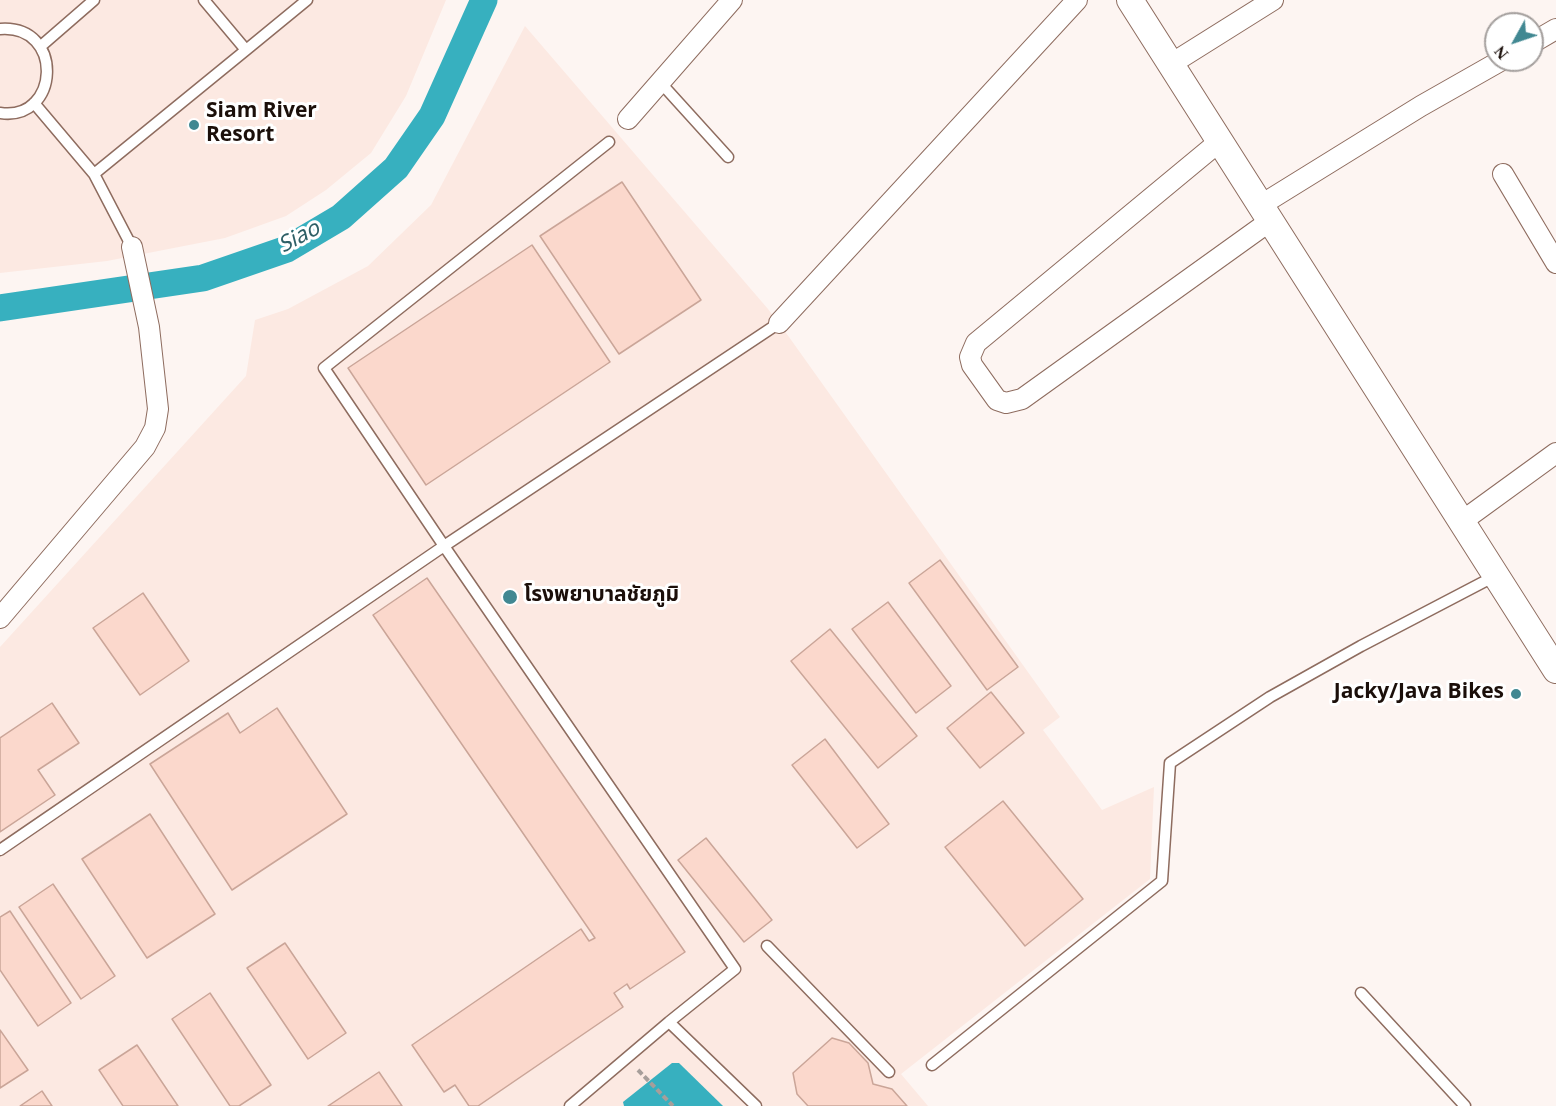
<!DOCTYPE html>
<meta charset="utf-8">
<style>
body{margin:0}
#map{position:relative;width:1556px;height:1106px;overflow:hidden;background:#fdf5f2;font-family:Georgia,serif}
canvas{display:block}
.north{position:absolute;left:1484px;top:12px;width:60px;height:60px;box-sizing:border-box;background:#fff;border:2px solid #a49f9d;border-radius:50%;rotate:230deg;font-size:16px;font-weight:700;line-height:24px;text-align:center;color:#1b0f0a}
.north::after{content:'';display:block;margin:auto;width:21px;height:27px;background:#418892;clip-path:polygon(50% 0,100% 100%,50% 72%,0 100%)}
</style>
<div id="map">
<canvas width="1556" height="1106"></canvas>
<div class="north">N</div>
</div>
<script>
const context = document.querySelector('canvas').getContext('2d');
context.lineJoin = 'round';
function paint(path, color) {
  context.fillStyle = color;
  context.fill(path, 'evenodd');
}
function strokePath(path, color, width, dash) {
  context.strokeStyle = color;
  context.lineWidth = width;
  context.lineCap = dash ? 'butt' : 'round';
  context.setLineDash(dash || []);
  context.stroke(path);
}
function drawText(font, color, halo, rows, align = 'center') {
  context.font = font + ' Georgia,"Noto Sans Thai",serif';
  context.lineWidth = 6;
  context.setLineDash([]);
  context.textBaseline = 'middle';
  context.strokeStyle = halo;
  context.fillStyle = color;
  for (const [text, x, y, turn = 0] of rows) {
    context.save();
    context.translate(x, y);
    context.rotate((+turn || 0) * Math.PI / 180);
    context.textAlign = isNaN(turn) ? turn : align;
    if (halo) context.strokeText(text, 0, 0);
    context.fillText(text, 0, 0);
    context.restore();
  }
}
const built = new Path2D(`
 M0,0H446L406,96L371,153L326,190L286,216L225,238L107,261L0,273Z
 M525,26L768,309L789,337L1060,717L1043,730L1102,810L1154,787L1150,879L901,1074L928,1106H0V647L246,376L255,320L288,309L368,266L431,205Z`);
const water = new Path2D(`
 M672,1063H679L723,1106H624L623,1102Z`);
const canal = new Path2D(`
 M0,308L203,278L287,249L341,217L396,168L432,116L484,0`);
const building = new Path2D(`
 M622,182L701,300L619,354L540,236Z
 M532,245L610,362L426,485L348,368Z
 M940,560L1018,667L987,690L909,583Z
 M427,578L685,952L630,989L627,984L614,993L623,1007L478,1106H469L455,1085L444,1092L412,1045L581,929L589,941L595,938L373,615Z
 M143,593L189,661L140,695L93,628Z
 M888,602L951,686L916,713L852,629Z
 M830,629L917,736L878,768L791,661Z
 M991,692L1024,733L980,768L947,728Z
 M52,703L79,743L38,770L55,795L0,832V738Z
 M277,708L347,814L232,890L150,764L228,713L240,733Z
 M825,739L889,824L857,848L792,765Z
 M1003,801L1083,899L1025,946L945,847Z
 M150,814L215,914L147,958L82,859Z
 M706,838L772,920L744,942L678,860Z
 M53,884L115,976L81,999L19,907Z
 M10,911L71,1003L38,1026L0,970V917Z
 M285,943L346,1033L308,1059L247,968Z
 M210,993L271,1085L239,1106H230L172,1019Z
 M0,1030L28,1070L0,1088Z
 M832,1038L849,1043L868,1063L873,1084L892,1089L907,1106H808L797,1094L793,1073Z
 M137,1045L178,1106H123L99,1070Z
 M379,1072L402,1106H328Z
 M42,1091L52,1106H20Z`);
const path = new Path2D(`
 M638,1070L673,1106`);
const service = new Path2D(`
 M0,29C65,24 60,122 0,113
 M41,46L94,0
 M246,50L307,0
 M660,82L728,157
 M34,103L94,174L132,247
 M609,142L324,368L444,546L779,323
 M94,174L246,50L204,0
 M0,850L444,546L735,969L669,1022L570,1106
 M767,946L889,1072
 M1361,993L1465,1106
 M669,1022L756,1106
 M932,1065L1162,881L1170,763L1270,697L1361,646L1495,576`);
const minor = new Path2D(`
 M1532,43L1556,29
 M1171,64L1273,0
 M628,119L732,0
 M1220,141L976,343L970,357L972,365L997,400L1006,403L1022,399L1270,221
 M1503,174L1556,263
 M1261,205L1421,106L1502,60
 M779,323L1077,0
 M1461,522L1556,453
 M0,618L145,447L155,428L158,409L149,327L132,247`);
const tertiary = new Path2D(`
 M1130,0L1556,670`);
const markers = [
 [194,125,6,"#418892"],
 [510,597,8,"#418892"],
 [1516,694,6,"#418892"]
];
const poiNames = [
 ["Siam River",206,113],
 ["Resort",206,137],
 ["โรงพยาบาลชัยภูมิ",524,597],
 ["Jacky/Java Bikes",1504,694,"right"]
];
const waterNames = [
 ["Siao",300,239,-28]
];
paint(built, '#fce9e2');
paint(water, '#37b0bf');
strokePath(canal, '#37b0bf', 27);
paint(building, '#fbd8cc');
strokePath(building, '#caa598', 1.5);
strokePath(service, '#8e6c5f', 13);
strokePath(minor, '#8e6c5f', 22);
strokePath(tertiary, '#8e6c5f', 28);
strokePath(path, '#a79e9a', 4, [6, 3]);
strokePath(service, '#fff', 10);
strokePath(minor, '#fff', 20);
strokePath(tertiary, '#fff', 26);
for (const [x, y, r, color] of markers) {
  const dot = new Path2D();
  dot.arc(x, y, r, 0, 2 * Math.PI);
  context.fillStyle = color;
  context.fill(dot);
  strokePath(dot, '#fff', 2);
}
drawText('bold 21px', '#1b0f0a', '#fff', poiNames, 'left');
drawText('italic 22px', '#2f6067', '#fff', waterNames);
</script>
